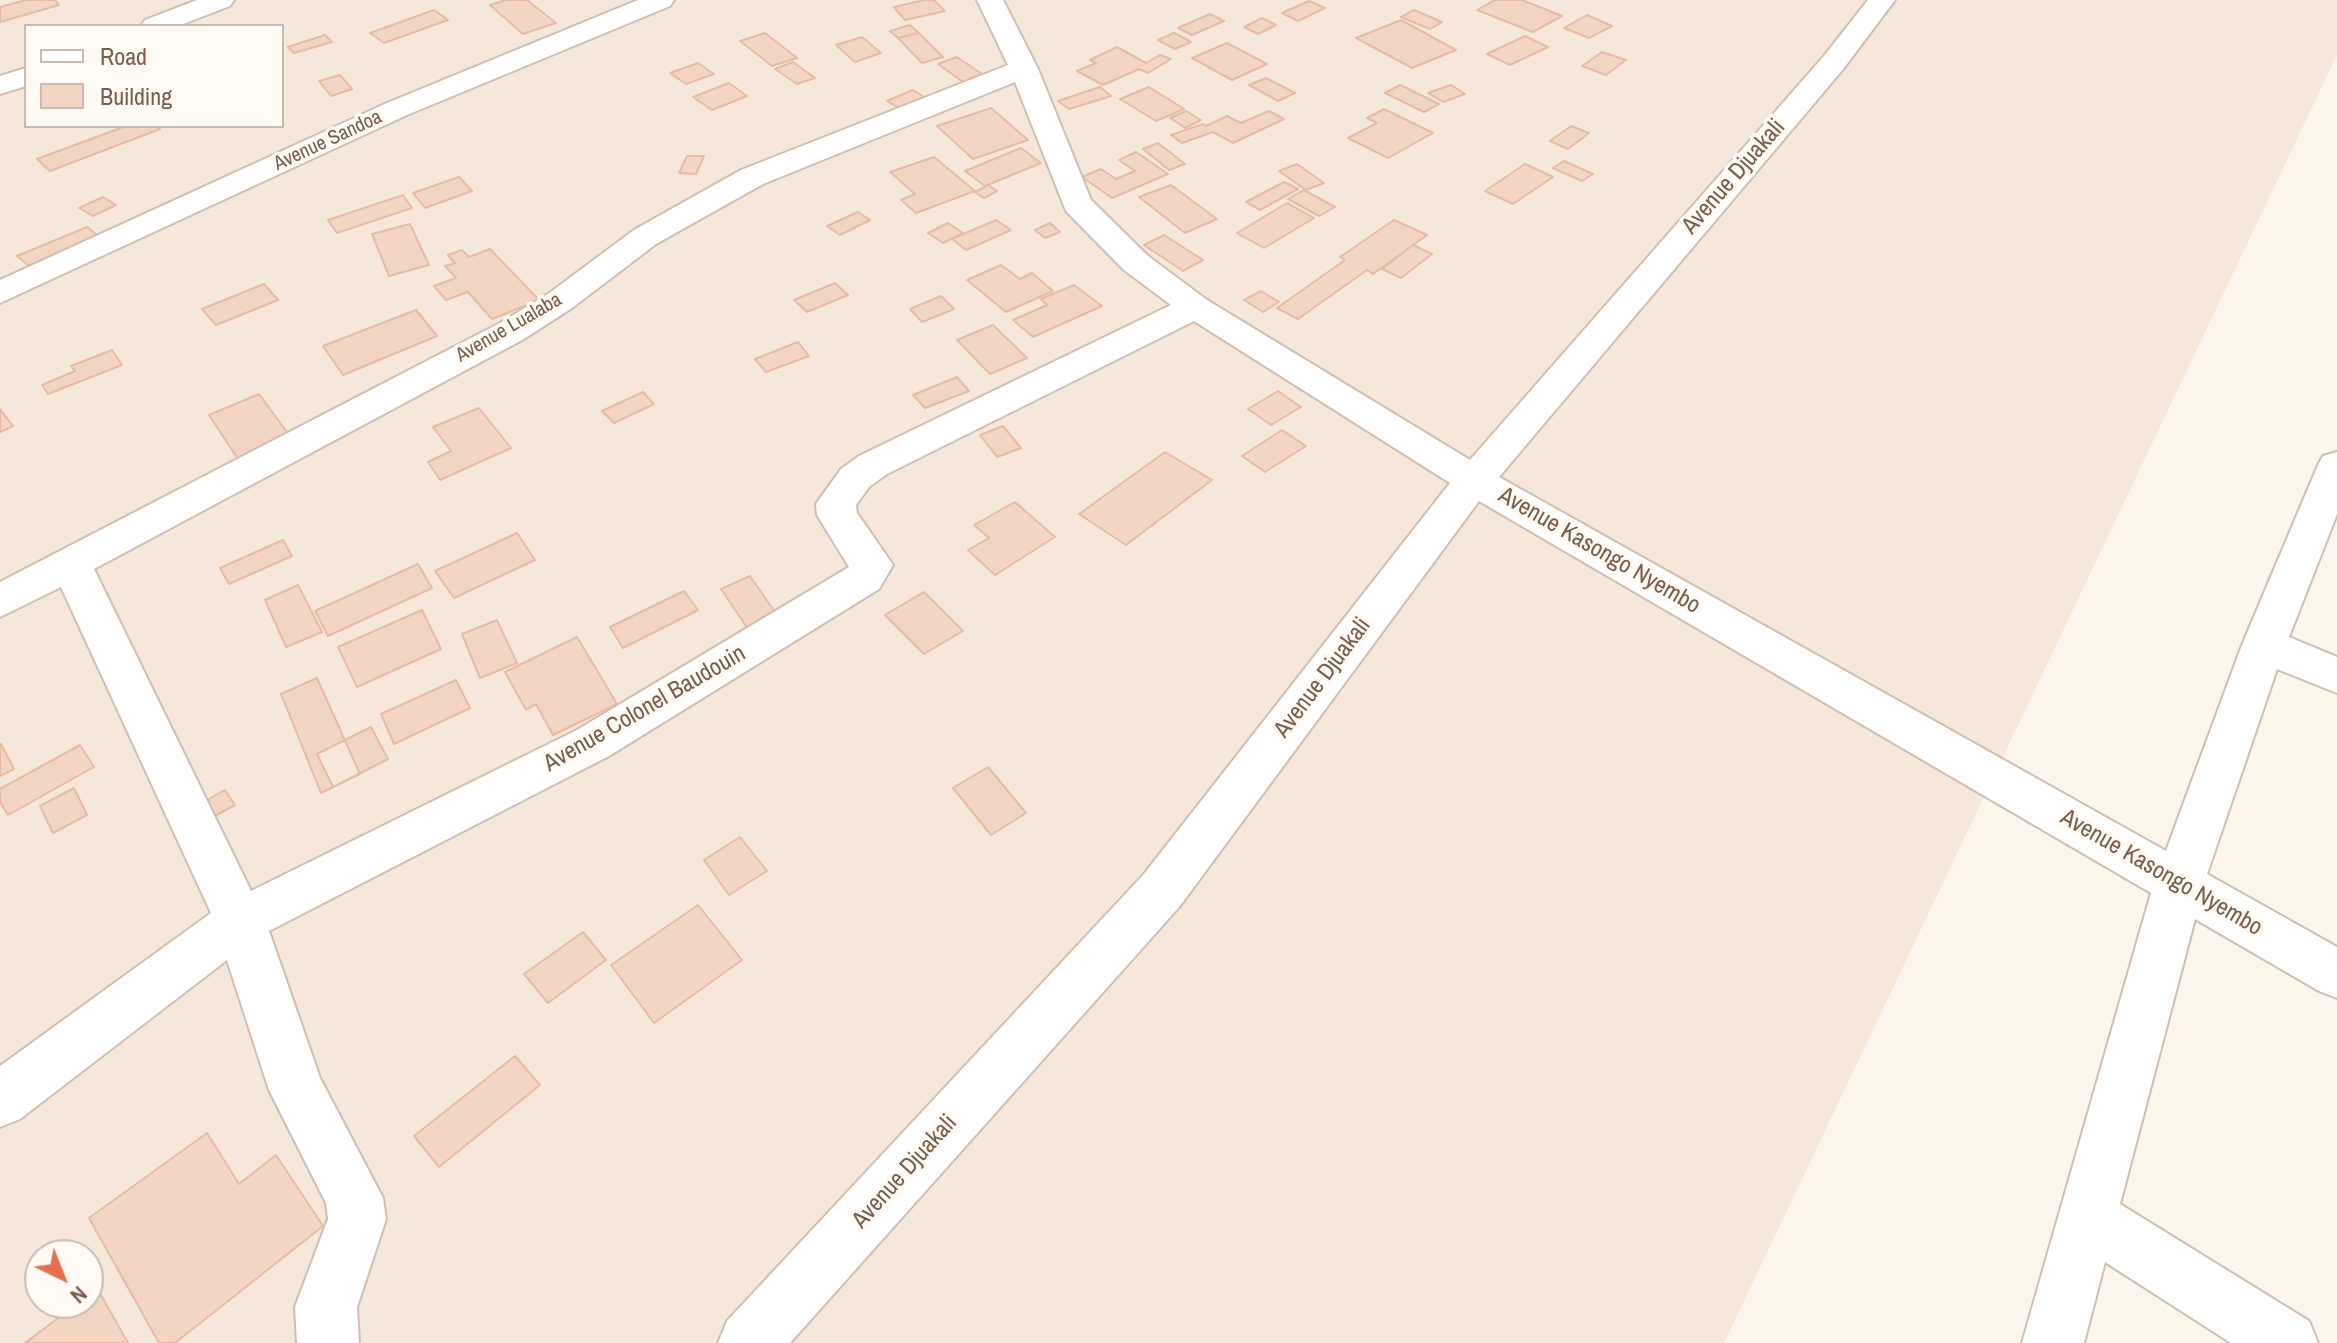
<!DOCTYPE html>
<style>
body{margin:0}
#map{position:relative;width:2337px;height:1343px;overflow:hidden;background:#fdf6ec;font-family:"Archivo Narrow",sans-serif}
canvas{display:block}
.legend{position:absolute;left:24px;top:24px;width:260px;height:104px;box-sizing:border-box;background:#fffaf3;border:2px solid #cabbb1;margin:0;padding:10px 14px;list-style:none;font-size:24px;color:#7a5c4d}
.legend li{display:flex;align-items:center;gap:16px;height:40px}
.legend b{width:40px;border:2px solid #cabbb1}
.north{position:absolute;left:24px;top:1239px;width:80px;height:80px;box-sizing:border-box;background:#fffaf3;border:2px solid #cabbb1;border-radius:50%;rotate:137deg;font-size:22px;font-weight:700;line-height:32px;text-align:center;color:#7a5c4d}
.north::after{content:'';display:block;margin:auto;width:28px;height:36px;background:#e76f51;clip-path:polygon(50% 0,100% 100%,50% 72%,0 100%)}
</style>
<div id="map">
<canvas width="2337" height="1343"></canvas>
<ul class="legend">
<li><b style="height:10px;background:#fff"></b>Road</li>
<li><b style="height:22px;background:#f3d5c3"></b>Building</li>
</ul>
<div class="north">N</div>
</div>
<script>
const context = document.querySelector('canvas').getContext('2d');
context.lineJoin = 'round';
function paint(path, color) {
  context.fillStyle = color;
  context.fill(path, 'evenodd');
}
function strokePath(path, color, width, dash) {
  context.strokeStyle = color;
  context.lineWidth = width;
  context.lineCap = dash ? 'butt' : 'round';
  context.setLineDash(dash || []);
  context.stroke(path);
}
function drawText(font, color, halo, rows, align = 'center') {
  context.font = font + ' "Archivo Narrow",sans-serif';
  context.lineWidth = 7;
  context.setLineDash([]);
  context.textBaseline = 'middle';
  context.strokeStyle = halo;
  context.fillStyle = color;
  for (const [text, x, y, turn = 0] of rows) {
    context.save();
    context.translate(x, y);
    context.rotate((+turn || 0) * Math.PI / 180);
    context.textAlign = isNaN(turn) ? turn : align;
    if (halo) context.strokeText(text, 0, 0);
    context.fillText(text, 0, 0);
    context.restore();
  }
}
const residential = new Path2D(`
 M0,0H2337V55L1724,1343H0ZM26,26H282V126H26ZM40,1255H88V1303H40Z`);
const building = new Path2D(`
 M26,0H55L59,5L0,22V7Z
 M506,0H527L556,23L523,34L490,5Z
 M924,0H934L945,11L905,20L894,7Z
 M1495,0H1522L1562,16L1533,32L1477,10Z
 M1309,1L1325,8L1298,21L1282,13Z
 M434,10L448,20L384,43L370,33Z
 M1414,10L1442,22L1430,29L1401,17Z
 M1210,14L1224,21L1192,35L1178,28Z
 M1587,15L1612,26L1589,38L1564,28Z
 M1262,18L1276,25L1258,34L1244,27Z
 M1401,20L1456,50L1412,68L1356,38Z
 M910,25L919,33L898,38L890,31Z
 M765,33L797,58L772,66L740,41Z
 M919,33L943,57L922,63L898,38Z
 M1174,33L1191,42L1175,49L1158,40Z
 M325,35L332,42L294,53L288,47Z
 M1525,36L1548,47L1510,65L1487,54Z
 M862,37L881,53L855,62L836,45Z
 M1227,43L1267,64L1232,80L1192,58Z
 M1117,47L1146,63L1160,55L1171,59L1148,73L1139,69L1103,85L1077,71L1096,63L1090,60Z
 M1602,52L1626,60L1606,75L1582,66Z
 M957,57L982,74L963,82L938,64Z
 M793,62L815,78L797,84L775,69Z
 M698,63L714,74L686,84L670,73Z
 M340,75L352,89L331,96L319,81Z
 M1266,78L1295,93L1278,101L1249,85Z
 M729,83L747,96L712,110L693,97Z
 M1400,85L1439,104L1424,112L1385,93Z
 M1451,85L1465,94L1443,102L1428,93Z
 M1100,87L1111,96L1069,109L1058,101Z
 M1149,87L1184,109L1156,121L1120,99Z
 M913,90L931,101L906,112L887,101Z
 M991,108L1028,140L973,159L937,126Z
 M1384,109L1433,133L1388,158L1348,138L1377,123L1367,118Z
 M1186,111L1201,120L1185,128L1170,118Z
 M1269,111L1284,119L1233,143L1213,132L1182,143L1171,135L1203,124L1206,126L1227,116L1241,123Z
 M126,126H155L160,129L50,171L37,159Z
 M1571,126L1589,133L1568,149L1550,141Z
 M1158,143L1185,164L1169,170L1143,149Z
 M1021,148L1041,163L985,186L965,171Z
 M1136,152L1168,174L1112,198L1082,177L1101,169L1116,179L1135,171L1119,160Z
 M687,156H704L696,174L679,173Z
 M934,157L975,191L916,213L901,200L915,194L890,172Z
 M1564,161L1593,174L1582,181L1553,168Z
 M1297,164L1324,183L1306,190L1279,171Z
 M1525,164L1553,177L1513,204L1485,191Z
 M459,177L472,191L425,208L413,193Z
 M1284,182L1298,189L1260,210L1246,202Z
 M988,185L997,191L984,198L975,192Z
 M1171,185L1217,219L1185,233L1139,197Z
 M1304,190L1335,207L1319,216L1288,199Z
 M403,195L412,208L337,233L328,220Z
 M103,197L116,205L93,216L79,208Z
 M1287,203L1314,218L1264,248L1237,233Z
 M858,212L870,220L840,235L827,226Z
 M996,220L1011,230L966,250L952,239Z
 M1394,220L1427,235L1373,274L1367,270L1298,319L1277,308L1345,260L1340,257Z
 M948,223L963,233L943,243L928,233Z
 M1050,223L1060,232L1045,238L1035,230Z
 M410,224L429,265L389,276L372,234Z
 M87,227L105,241L35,271L17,256Z
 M1164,235L1203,260L1183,271L1144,245Z
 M1413,245L1432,254L1401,278L1382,269Z
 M490,249L539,300L492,319L468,292L446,300L434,286L456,278L445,266L455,263L448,255L462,250L469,257Z
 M1001,265L1020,279L1032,273L1053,291L1006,312L967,280Z
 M835,283L848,295L807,312L794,300Z
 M264,284L278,300L216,325L202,309Z
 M1074,285L1102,306L1033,337L1013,320L1047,305L1041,299Z
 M1261,291L1279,302L1263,312L1244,300Z
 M941,296L954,309L922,322L910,309Z
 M416,310L437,336L343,375L323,346Z
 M993,325L1027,358L990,374L957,340Z
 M798,342L809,356L766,372L755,359Z
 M112,350L122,365L48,394L42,385L75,371L71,366Z
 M957,377L969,391L925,408L913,395Z
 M1278,391L1301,407L1271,425L1248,409Z
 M643,392L654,404L614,423L602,411Z
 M259,394L292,439L240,462L209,415Z
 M479,408L511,448L440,480L428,462L451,451L433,427Z
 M0,409L13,426L0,432Z
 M1003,426L1021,448L997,457L980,435Z
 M1282,430L1306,446L1265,472L1242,456Z
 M1165,452L1212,480L1126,545L1079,514Z
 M1015,502L1055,537L995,575L968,550L989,538L974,525Z
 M517,533L535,560L454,598L435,571Z
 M283,540L292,556L229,584L220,568Z
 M418,564L432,588L328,636L315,611Z
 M750,576L779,618L750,632L721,589Z
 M298,585L322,632L286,647L265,600Z
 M684,591L698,610L623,648L610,627Z
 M924,592L963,631L924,654L885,615Z
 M422,610L441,649L357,687L338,647Z
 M497,620L517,663L480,678L462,634Z
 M577,637L617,704L553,735L536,704L526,710L505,672Z
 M317,678L360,774L321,793L281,694Z
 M456,680L470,708L394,744L381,714Z
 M371,727L388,759L333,787L317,754Z
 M1,744L14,769L0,776V745Z
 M80,745L94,767L8,815L0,802V789Z
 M988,767L1026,813L991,835L953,788Z
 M74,788L87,815L53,833L40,806Z
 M225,790L235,805L209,819L200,804Z
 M740,837L767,871L729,895L704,860Z
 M698,905L742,960L654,1023L611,965Z
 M583,932L606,960L548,1003L524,974Z
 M515,1056L540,1085L439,1167L414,1136Z
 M207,1133L239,1184L276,1155L323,1226L175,1343H159L89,1218Z
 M97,1288L128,1343H25L78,1303H88V1295Z`);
const minor = new Path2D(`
 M197,0H234L230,6L178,26H141L145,20Z
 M638,0H674L670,6L407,115L0,303V280L387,103Z
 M977,0H1003L1038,69L1091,200L1148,256L1207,300L1470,460L1824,56L1868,0H1895L1844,68L1499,477L2166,851L2242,645L2318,465L2323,456L2337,452V514L2289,637L2337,657V693L2277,669L2207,874L2337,947V998L2319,991L2195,919L2120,1204L2309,1321L2318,1343H2231L2105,1262L2084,1343H2022L2151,893L1479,501L1180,906L790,1343H718L727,1321L1144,874L1450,483L1194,321L887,474L869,487L856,505L857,513L893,565L879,589L609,756L269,931L320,1078L383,1198L386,1219L357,1307L359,1343H297L295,1307L328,1219L326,1203L269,1090L227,960L20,1119L0,1127V1066L211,913L61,587L0,617V582L500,323L548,294L634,230L741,170L1008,65ZM1015,82L1066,211L1124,270L1171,305L859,456L841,469L816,504L817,515L849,567L577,730L251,891L94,569L524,339L572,308L656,244L763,184Z
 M26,68V86L0,94V76Z`);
const farStreetnames = [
 ["Avenue Sandoa",328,141,-25],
 ["Avenue Lualaba",509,328,-30]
];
const streetNames = [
 ["Avenue Djuakali",1734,177,-49],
 ["Avenue Kasongo Nyembo",1599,551,30],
 ["Avenue Djuakali",1323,678,-53],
 ["Avenue Colonel Baudouin",645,709,-30],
 ["Avenue Kasongo Nyembo",2161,873,30],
 ["Avenue Djuakali",905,1172,-48]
];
paint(residential, '#f5e8da');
paint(building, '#f3d5c3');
strokePath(building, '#e6bba3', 2);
strokePath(minor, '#d1beb0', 4);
paint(minor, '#fff');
drawText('20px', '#7a5c4d', '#fffaf3', farStreetnames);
drawText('24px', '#7a5c4d', '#fffaf3', streetNames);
</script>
